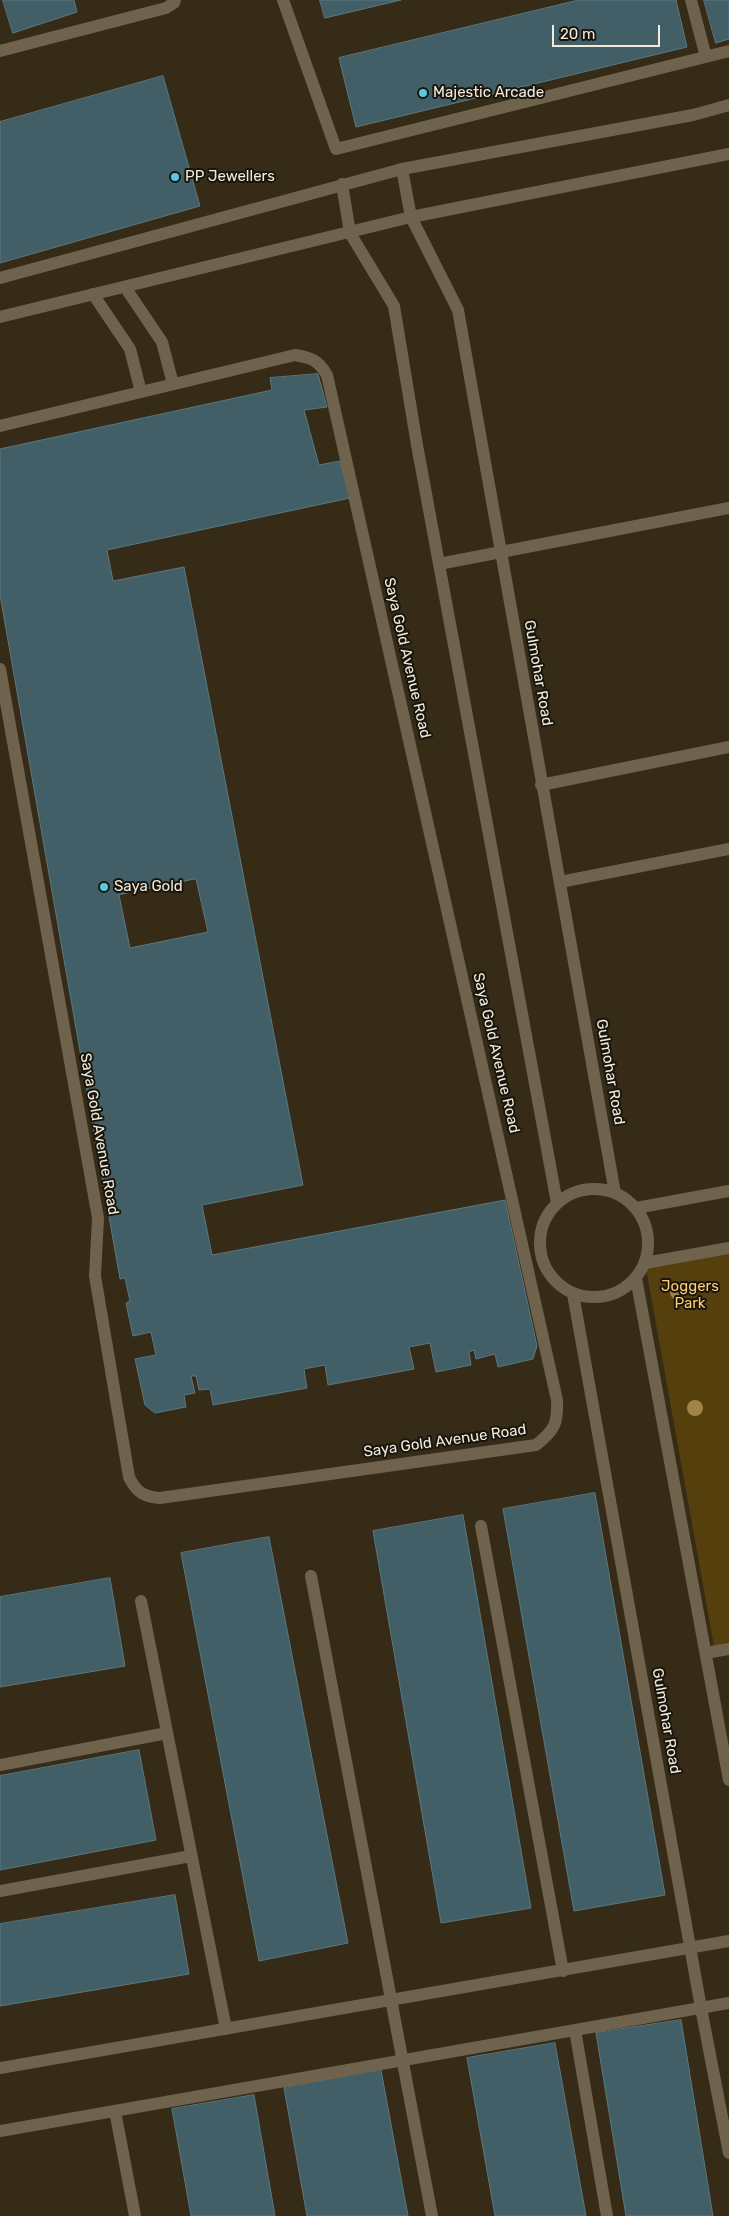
<!DOCTYPE html>
<style>
body{margin:0}
#map{position:relative;width:729px;height:2216px;overflow:hidden;background:#352b17;font-family:Rubik,sans-serif}
canvas{display:block}
.scale{position:absolute;left:552px;top:25px;width:108px;height:22px;box-sizing:border-box;border:2px solid #f1ebde;border-top:0;padding-left:6px;font-size:15px;line-height:18px;white-space:nowrap;color:#f1ebde;-webkit-text-stroke:4px #19150c;paint-order:stroke}
</style>
<div id="map">
<canvas width="729" height="2216"></canvas>
<div class="scale">20 m</div>
</div>
<script>
const context = document.querySelector('canvas').getContext('2d');
context.lineJoin = 'round';
function paint(path, color) {
  context.fillStyle = color;
  context.fill(path, 'evenodd');
}
function strokePath(path, color, width, dash) {
  context.strokeStyle = color;
  context.lineWidth = width;
  context.lineCap = dash ? 'butt' : 'round';
  context.setLineDash(dash || []);
  context.stroke(path);
}
function drawText(font, color, halo, rows, align = 'center') {
  context.font = font + ' Rubik,sans-serif';
  context.lineWidth = 4;
  context.setLineDash([]);
  context.textBaseline = 'middle';
  context.strokeStyle = halo;
  context.fillStyle = color;
  for (const [text, x, y, turn = 0] of rows) {
    context.save();
    context.translate(x, y);
    context.rotate((+turn || 0) * Math.PI / 180);
    context.textAlign = isNaN(turn) ? turn : align;
    if (halo) context.strokeText(text, 0, 0);
    context.fillText(text, 0, 0);
    context.restore();
  }
}
const green = new Path2D(`
 M729,1248V1649L715,1652L645,1263Z`);
const building = new Path2D(`
 M3,0H74L77,12L13,33Z
 M320,0H401L325,18Z
 M579,0H676L687,47L356,127L339,58Z
 M704,0H729V39L716,43Z
 M163,76L200,206L0,263V122Z
 M318,374L327,407L304,410L319,465L340,461L350,498L107,550L113,581L184,567L303,1185L202,1205L212,1255L505,1200L537,1346L533,1359L498,1367L495,1354L476,1359L474,1350L469,1352L471,1365L436,1372L430,1343L409,1347L414,1369L328,1385L325,1365L304,1369L307,1388L213,1405L210,1389L199,1390L196,1376H191L195,1393L184,1395L186,1407L155,1413L145,1405L135,1359L156,1355L151,1332L133,1336L126,1303L130,1301L125,1278L120,1279L0,595V449L272,390L270,378ZM196,879L208,932L130,948L119,895Z
 M595,1493L665,1895L574,1911L503,1509Z
 M463,1515L531,1908L441,1923L373,1531Z
 M269,1537L348,1943L259,1961L181,1553Z
 M110,1578L125,1666L0,1687V1597Z
 M139,1750L156,1840L0,1870V1776Z
 M175,1895L189,1974L0,2006V1924Z
 M681,2020L713,2216H626L596,2033Z
 M555,2043L586,2216H495L467,2058Z
 M381,2070L408,2216H307L284,2088Z
 M254,2095L275,2216H191L172,2109Z`);
const minor = new Path2D(`
 M283,0L336,149L729,51
 M691,0L706,57
 M0,51L166,8L174,3L175,0
 M402,169L411,217L458,310L615,1193
 M342,184L350,233L394,306L417,445L557,1203
 M125,287L162,342L173,384
 M93,294L130,349L141,392
 M0,426L295,355C312,358 318,360 327,375L557,1400C558,1423 555,1430 536,1445L160,1498C144,1497 136,1492 129,1477L95,1276L98,1218L0,669
 M439,564L729,508
 M541,785L729,747
 M560,882L729,849
 M540 1243a54 54 0 1 1 108 0a54 54 0 1 1-108 0Z
 M636,1208L729,1191
 M645,1263L729,1248
 M636,1278L729,1780
 M573,1294L701,2008L729,2153
 M481,1526L563,1971
 M311,1576L432,2216
 M141,1601L226,2029
 M706,1653L729,1649
 M0,1765L167,1733
 M0,1891L191,1856
 M575,2030L607,2216
 M0,2068L729,1941
 M115,2111L135,2216
 M0,2131L729,2003`);
const tertiary = new Path2D(`
 M0,278L402,169L693,115L729,105
 M0,317L411,217L729,154`);
const trees = [
 [678,1292],
 [695,1408]
];
const markers = [
 [423,93,5,"#59c8e4"],
 [175,177,5,"#59c8e4"],
 [104,887,5,"#59c8e4"]
];
const poiNames = [
 ["Majestic Arcade",433,93],
 ["PP Jewellers",185,177],
 ["Saya Gold",114,887]
];
const streetNames = [
 ["Saya Gold Avenue Road",407,658,77],
 ["Gulmohar Road",538,673,80],
 ["Saya Gold Avenue Road",496,1053,77],
 ["Gulmohar Road",610,1072,80],
 ["Saya Gold Avenue Road",99,1134,80],
 ["Saya Gold Avenue Road",445,1441,-8],
 ["Gulmohar Road",666,1721,80]
];
const parkNames = [
 ["Joggers",690,1287],
 ["Park",690,1304]
];
paint(green, '#543f0d');
paint(building, '#425e66');
strokePath(building, '#5b7880', 1);
strokePath(minor, '#6f634e', 12);
strokePath(tertiary, '#6f634e', 12);
context.fillStyle = '#a18448';
for (const [x, y] of trees) {
  context.beginPath();
  context.arc(x, y, 8, 0, 2 * Math.PI);
  context.fill();
}
for (const [x, y, r, color] of markers) {
  const dot = new Path2D();
  dot.arc(x, y, r, 0, 2 * Math.PI);
  context.fillStyle = color;
  context.fill(dot);
  strokePath(dot, '#19150c', 2);
}
drawText('15px', '#f1ebde', '#19150c', poiNames, 'left');
drawText('15px', '#f1ebde', '#19150c', streetNames);
drawText('15px', '#facd70', '#19150c', parkNames);
</script>
